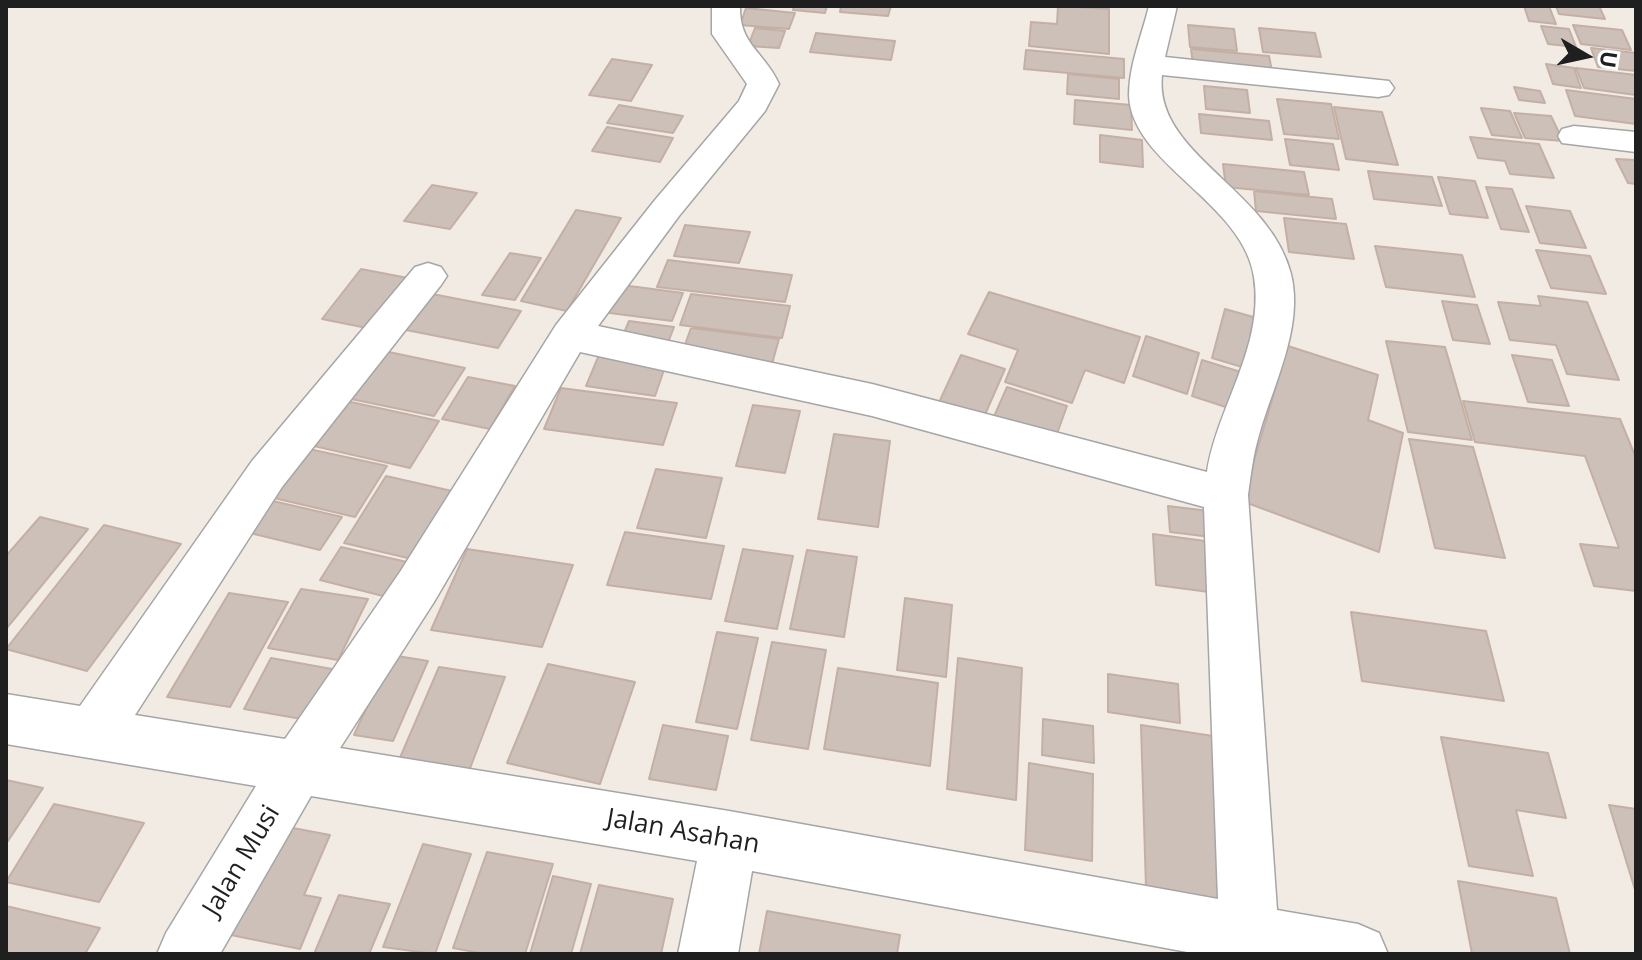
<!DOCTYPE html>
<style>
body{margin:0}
#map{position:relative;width:1642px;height:960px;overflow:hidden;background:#f1ebe4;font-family:"Open Sans",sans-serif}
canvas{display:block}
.frame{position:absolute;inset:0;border:8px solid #1f1f1f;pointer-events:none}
.north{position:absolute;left:1546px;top:16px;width:80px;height:80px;-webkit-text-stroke:6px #fff;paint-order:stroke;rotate:99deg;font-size:22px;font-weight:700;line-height:32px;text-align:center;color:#1f1f1f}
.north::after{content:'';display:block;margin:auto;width:28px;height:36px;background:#1f1f1f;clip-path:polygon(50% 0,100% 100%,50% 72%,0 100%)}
</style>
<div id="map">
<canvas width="1642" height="960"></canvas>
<div class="frame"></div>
<div class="north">U</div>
</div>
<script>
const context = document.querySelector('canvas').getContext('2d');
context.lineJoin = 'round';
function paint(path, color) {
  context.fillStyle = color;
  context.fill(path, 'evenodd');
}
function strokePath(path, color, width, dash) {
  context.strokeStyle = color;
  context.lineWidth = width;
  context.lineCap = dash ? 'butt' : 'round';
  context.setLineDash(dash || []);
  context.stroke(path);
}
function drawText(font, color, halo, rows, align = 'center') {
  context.font = font + ' "Open Sans",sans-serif';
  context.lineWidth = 8;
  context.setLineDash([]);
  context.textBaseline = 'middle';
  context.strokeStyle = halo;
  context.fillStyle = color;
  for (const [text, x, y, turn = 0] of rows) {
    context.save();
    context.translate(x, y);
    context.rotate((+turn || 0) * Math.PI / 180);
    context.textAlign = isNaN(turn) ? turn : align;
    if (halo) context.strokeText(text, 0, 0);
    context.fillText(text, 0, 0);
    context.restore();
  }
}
const building = new Path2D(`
 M794,6H827L825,13L793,10Z
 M841,6H891L888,16L840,12Z
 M1058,6L1109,9V54L1029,46L1031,22L1057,24Z
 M1524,6H1549L1556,24L1529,21Z
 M1556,6H1599L1605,19L1559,14Z
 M746,8L795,13L789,29L740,25Z
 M1188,25L1234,29L1237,51L1190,47Z
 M1573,25L1622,30L1631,50L1581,44Z
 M1541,26L1569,29L1576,47L1548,44Z
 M755,28L785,31L779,48L748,46Z
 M1259,28L1315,33L1321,57L1263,52Z
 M816,33L895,41L891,60L810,52Z
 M1591,48L1636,53V71L1598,67Z
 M1191,49L1269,56L1272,71L1193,64Z
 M1026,50L1124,59V78L1024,69Z
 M612,59L652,65L631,101L589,95Z
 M1546,64L1574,68L1581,88L1553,84Z
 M1576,68L1636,75V95L1584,88Z
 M1068,74L1119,79V99L1067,94Z
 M1204,86L1247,90L1250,113L1206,109Z
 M1514,87L1540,91L1545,103L1519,100Z
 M1566,90L1636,99V124L1575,116Z
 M1277,99L1331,104L1339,139L1284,134Z
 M1075,100L1131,105L1132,130L1074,124Z
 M619,105L683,116L673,133L607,123Z
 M1334,107L1382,112L1398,165L1346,159Z
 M1481,108L1510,111L1522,138L1492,135Z
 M1514,113L1551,116L1563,141L1525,138Z
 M1199,114L1269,121L1272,140L1201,133Z
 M607,127L673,138L660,162L592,151Z
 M1100,135L1142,140L1143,167L1100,162Z
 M1470,137L1539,144L1554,178L1510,174L1505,161L1478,158Z
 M1285,139L1333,144L1339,170L1290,165Z
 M1616,159L1636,160V184L1628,183Z
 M1223,164L1304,172L1309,195L1226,187Z
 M1368,171L1432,177L1442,206L1374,199Z
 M1438,177L1475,181L1488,218L1450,214Z
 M432,185L477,193L450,229L404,221Z
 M1486,187L1512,189L1529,232L1501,229Z
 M1254,191L1332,199L1336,219L1256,211Z
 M1526,206L1570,211L1586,248L1540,243Z
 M576,210L621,218L567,311L521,301Z
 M1284,218L1346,224L1354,259L1289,252Z
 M685,225L750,232L739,263L674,256Z
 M1375,246L1462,255L1475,297L1386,287Z
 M1536,250L1590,256L1606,294L1551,288Z
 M510,253L541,258L515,300L482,295Z
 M668,260L792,275L785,302L657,287Z
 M361,269L413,279L377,330L322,319Z
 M614,284L683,293L672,321L602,312Z
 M989,292L1140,337L1124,383L1085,370L1072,403L1005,382L1018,350L968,334Z
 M432,294L521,311L498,348L406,330Z
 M691,294L790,306L782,338L680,325Z
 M1538,296L1587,302L1619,380L1567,374L1556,345L1510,340L1498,302L1541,306Z
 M1442,301L1477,305L1490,344L1453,340Z
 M1225,309L1264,320L1252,370L1212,358Z
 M629,321L674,327L666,348L620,342Z
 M691,328L779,339L772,364L682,353Z
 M1146,336L1199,353L1187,394L1133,376Z
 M1386,341L1445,347L1472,440L1408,432Z
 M1288,346L1378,375L1368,420L1403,433L1379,552L1242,501Z
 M384,351L465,368L434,416L351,399Z
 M599,355L666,364L655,396L586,386Z
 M961,355L1005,369L980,426L935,411Z
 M1512,355L1552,360L1569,406L1528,402Z
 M1202,360L1244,373L1235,410L1192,396Z
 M468,377L515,386L490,429L442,419Z
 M1007,387L1067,406L1054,442L992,421Z
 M561,388L677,403L663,445L544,429Z
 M346,401L439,421L410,468L314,446Z
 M1463,401L1620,419L1636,458V591L1594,586L1580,544L1619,548L1585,456L1475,442Z
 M753,405L800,411L785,473L736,466Z
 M834,434L890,441L878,527L818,519Z
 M1409,439L1473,447L1505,558L1435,548Z
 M309,449L387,466L355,517L274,498Z
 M656,469L722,478L706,538L637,528Z
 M386,476L452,491L412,559L344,543Z
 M273,501L342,517L320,550L250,533Z
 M1168,506L1209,511L1211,537L1170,532Z
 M40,517L88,529L6,629V556Z
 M104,525L181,544L87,671L6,649Z
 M625,532L724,546L711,599L607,585Z
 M1153,534L1205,541L1209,592L1156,585Z
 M341,547L407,562L387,597L320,580Z
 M467,549L573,565L542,647L431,630Z
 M743,549L793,556L777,629L725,621Z
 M807,550L857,557L844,637L790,629Z
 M301,589L368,599L338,660L268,648Z
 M229,593L288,602L230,707L167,697Z
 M905,598L952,605L946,677L897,670Z
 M1351,612L1486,631L1504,701L1362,681Z
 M717,632L758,638L737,729L696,722Z
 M772,642L826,650L808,749L751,740Z
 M391,655L428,661L393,741L354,735Z
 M271,658L343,671L319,722L244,709Z
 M958,658L1022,668L1016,800L947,789Z
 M548,664L635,682L600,784L507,763Z
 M439,667L505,677L469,771L399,760Z
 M838,668L938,683L930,766L824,749Z
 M1108,674L1178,684L1180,723L1108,712Z
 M1043,719L1093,726L1094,763L1042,755Z
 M663,725L728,736L716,790L649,779Z
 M1141,725L1213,736L1226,902L1146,888Z
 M1441,737L1548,753L1566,818L1516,810L1533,876L1469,866Z
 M1029,763L1093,774L1092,861L1025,850Z
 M6,780L43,788L6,844Z
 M54,804L144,823L99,902L6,882Z
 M1609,805L1636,809V893Z
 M277,825L330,835L304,895L321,898L300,949L226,934Z
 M423,844L471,854L435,954L383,947Z
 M487,852L553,864L525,954H485L453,948Z
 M553,876L591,884L571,954H530Z
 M1458,881L1556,898L1570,954H1472Z
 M599,885L673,899L661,954H580Z
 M339,895L390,904L369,954H314Z
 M6,906L100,928L85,954H6Z
 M767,911L900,935L897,954H759Z`);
const minor = new Path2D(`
 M712,6H740C739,45 764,51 779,84L765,111L679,216L598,326L872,384L1207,472C1217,407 1265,345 1254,277C1243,202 1131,164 1129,95C1129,65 1142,35 1149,6H1177L1165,57L1389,81L1394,88L1389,95L1378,97L1162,75C1153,154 1270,189 1291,274C1304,327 1273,385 1259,435C1253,455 1251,474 1248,495L1277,910L1358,924L1379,933L1388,954H1198L752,871L738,954H678L697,861L311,796L220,954H157L166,933L256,786L6,744V694L80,706L252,461L415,267L428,263L441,267L447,276L441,285L282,487L135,715L285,739L400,572L556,325L655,200L739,101L747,84L712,34ZM580,352L872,416L1204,507L1218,899L729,811L340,748L434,602Z
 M1574,126L1636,132V152L1562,143L1558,136L1562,129Z`);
const nearStreetnames = [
 ["Jalan Asahan",683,832,10],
 ["Jalan Musi",242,861,-59]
];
paint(building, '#cdc0b9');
strokePath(building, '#c4afa5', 2);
strokePath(minor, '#a6a6a6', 3);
paint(minor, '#fff');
drawText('26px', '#1f1f1f', '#fff', nearStreetnames);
</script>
